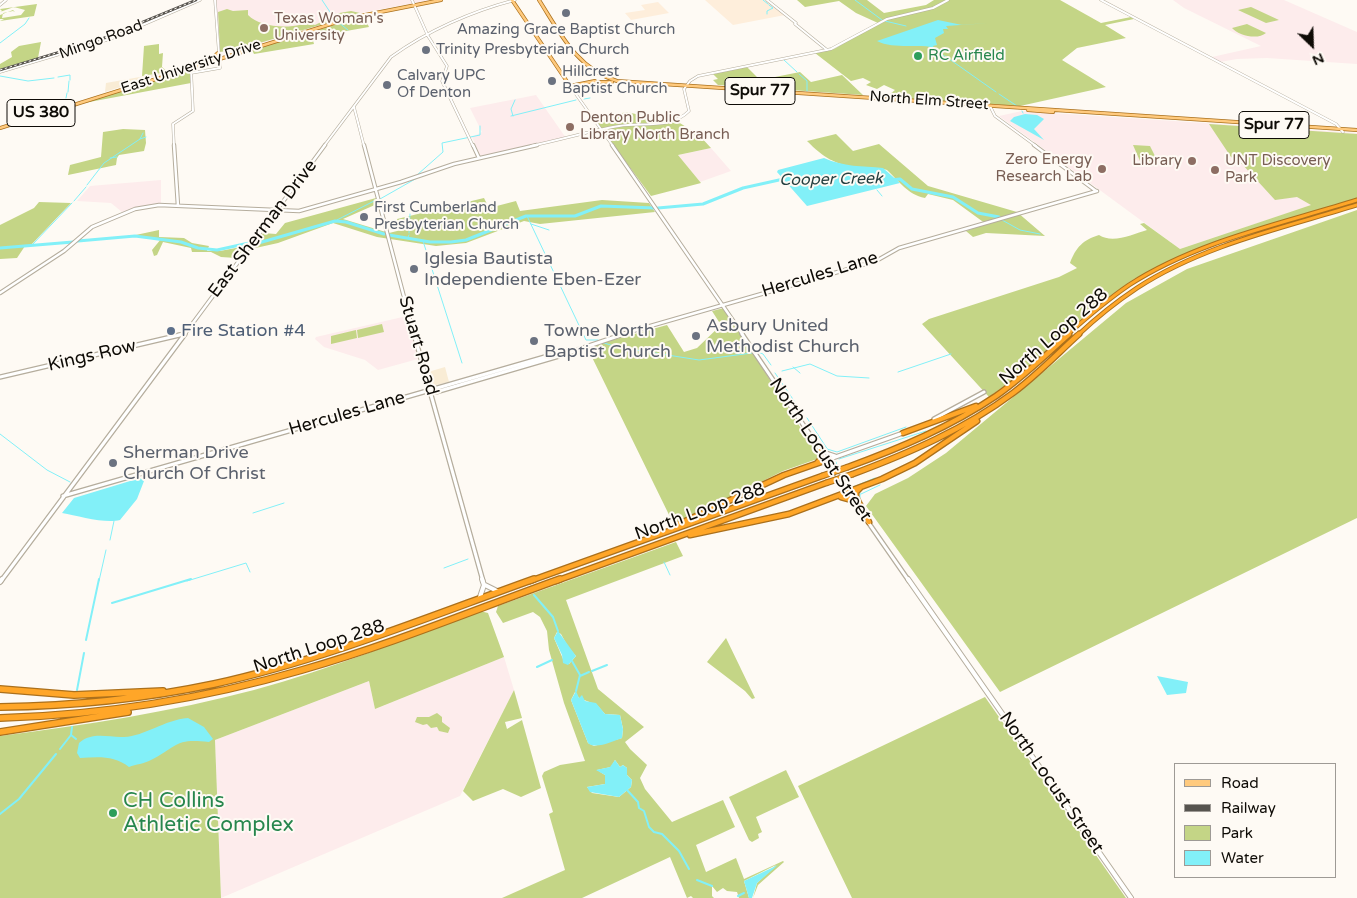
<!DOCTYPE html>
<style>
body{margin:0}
#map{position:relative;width:1357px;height:898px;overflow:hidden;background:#fefaf4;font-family:"Varela Round",sans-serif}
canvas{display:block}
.legend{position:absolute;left:1174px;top:763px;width:162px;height:115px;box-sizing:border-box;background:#fefaf4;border:1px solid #9e9a95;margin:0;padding:6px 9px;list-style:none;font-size:15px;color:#0e0b06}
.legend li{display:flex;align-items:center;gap:10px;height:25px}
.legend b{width:25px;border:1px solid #9e9a95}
.north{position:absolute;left:1287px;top:20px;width:50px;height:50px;-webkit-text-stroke:4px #fefaf4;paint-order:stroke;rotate:156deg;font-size:14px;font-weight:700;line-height:20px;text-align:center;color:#0e0b06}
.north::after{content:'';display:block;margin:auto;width:18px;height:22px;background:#0e0b06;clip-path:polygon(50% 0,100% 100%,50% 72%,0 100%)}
</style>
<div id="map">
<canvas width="1357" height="898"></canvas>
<ul class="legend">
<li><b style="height:6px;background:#ffca7e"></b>Road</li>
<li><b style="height:6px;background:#57544f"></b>Railway</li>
<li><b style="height:14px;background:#c4d586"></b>Park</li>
<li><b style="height:14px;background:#82f0f8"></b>Water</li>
</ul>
<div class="north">N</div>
</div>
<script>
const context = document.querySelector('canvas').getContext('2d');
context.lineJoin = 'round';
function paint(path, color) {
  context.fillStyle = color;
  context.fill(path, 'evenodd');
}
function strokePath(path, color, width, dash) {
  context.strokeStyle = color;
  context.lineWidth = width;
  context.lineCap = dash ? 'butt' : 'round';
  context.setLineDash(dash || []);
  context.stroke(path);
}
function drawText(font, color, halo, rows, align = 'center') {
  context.font = font + ' "Varela Round",sans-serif';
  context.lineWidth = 4;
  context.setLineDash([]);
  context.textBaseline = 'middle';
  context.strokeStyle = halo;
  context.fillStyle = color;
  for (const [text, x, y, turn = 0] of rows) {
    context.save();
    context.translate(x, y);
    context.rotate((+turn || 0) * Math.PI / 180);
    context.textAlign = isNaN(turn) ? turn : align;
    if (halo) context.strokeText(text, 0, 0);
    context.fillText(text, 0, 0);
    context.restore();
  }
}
const built = new Path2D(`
 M159,15L162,16L96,42L0,71L99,40Z
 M168,72L105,92L106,83Z
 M445,367L449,382L432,386L428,372Z`);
const education = new Path2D(`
 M216,0H431L361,13L245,48L220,52Z
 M1173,0H1284L1357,32V64L1267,58L1237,59L1220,62L1212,57L1261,46L1184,8Z
 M536,95L566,138L481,157L472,137L482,132L470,108Z
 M1022,111L1357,133V190L1180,249L999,116Z
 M711,148L731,171L700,182L678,155Z
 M161,180V204L122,212L111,203L77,201L90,186Z
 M407,316L418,359L378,370L365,360L324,347L315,339L316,337Z
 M504,657L514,690L460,796L221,898L215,740L369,681L375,709Z`);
const medical = new Path2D(`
 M705,0H766L785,15L733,25Z
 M658,2L669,13L631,20L625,13L645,10L641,5Z`);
const green = new Path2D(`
 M797,0H867L884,13L926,5L934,0H1060L1101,23L1131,17L1134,19L1105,25L1126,38L1077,48L1062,60L1106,87L1020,106L903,99L890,94L895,90L884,85L877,89L866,85L871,82L863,78L851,81L815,53L834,49L878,23L856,13L839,1L805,7Z
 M37,4L34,16L0,21L4,19H0V15L13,10L15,12L13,11L3,13L2,18L21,15L25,10L14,7L0,12L2,11L0,9Z
 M1251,7L1279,20L1266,23L1238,10Z
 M227,9L233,11L248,10V15C257,24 275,28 293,26C301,25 307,22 315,25L325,20L328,15L351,11L360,13L243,48L220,52L218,12Z
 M364,16L369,27L312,37L314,44L254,54L252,50Z
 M1247,24L1249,25L1266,33C1258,40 1239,36 1232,28Z
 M41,42L38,58L0,69V64L12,57L11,52L19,46Z
 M159,44V54L163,53L162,67L168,72L142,76L144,46Z
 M747,67L760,80L800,72L811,82L842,75L863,95L718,85L713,80L718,79L713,74Z
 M190,69L191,83L84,103Z
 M627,112L644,116L652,125L675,120L699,135L711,148L678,155L701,183L651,196L594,119Z
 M1209,124L1357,134V198L1181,256L1134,279L1096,306L1023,372L989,397L922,324L929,319L1059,277L1077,268L1070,263C1076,247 1083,240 1099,235C1113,244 1133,234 1147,230L1140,224L1144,223L1180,249L1311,205L1297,197L1275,200L1242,164L1231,157Z
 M123,129L145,130L146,143L144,151L119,155L117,158L116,165L68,175L70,165L101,157L103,132Z
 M836,134L853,151L879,144L928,186L1017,212L1045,236L986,233L973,237L966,231L986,224L953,200L928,194L925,198C907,194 900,182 887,170C878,167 869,169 859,168C834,164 824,158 807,141Z
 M1133,145L1150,146L1158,162L1140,161Z
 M376,198L377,204L343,219L389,233L401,230L397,219L484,198L489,208L516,201L520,211L602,200L649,203L655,212L540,224L524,221L466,243L436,246L377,237L333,223L278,243L251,249L263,233L276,234L285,223Z
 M39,202L71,203L31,245L25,246L17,258L0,259V225L34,208Z
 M1357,210V518L1000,692L866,506L875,494L908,478L946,453L1126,303L1187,269Z
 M159,230V237L184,238L192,243L209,246L207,251H220L246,246L236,258L221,257L211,252H192L191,248L163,242L157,255L154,256L152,250L161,239L131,236Z
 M724,308L820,458L783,471L688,518L673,523L587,347L667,325L684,352L697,348L721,325L712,311Z
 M382,324L384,332L358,338L357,330Z
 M356,330L357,338L331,344V336Z
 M676,542L683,556L566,600L598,689L644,727L625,742L630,749L647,765L640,778L645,789L672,822L723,800L735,827L696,845L706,872L736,858L744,879L783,861L784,862L758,885L753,898L757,883L776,865L744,881L749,898H739L737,892L727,891L723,888L717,892L712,886V896L714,898H693L691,896L687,898L670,857L582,898H502L565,870L549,814L553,812L542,776L544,772L560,765L585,761L564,703L549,650L547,631L540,617L533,612L503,623L496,612L498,606ZM557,632L561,634L568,647L576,656L569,664L563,659L554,638ZM575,692L579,698L597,705L605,714L620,715L623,729L622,738L594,746L588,743L571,700ZM615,760L620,767L623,765L627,768V775L632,780L631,787L619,797L592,793L587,787L605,784V775L597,770L611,767Z
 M480,611L488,613L504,657L375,709L369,681L215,740L221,898H0V736C85,725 171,712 254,690C331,669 405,639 480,611Z
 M726,638L755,698L752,699L745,691L707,662Z
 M514,690L522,718L505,722L507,729L522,720L541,788L521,797L503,789L473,801L463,791Z
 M985,697L1126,898H852L798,786Z
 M437,713L442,717V722L450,728L448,733L439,731L437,727L431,728L427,724L423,725L415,722L417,717H429Z
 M786,770L799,797L756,817L762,832L758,834L759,838L752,842L749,840L729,797Z`);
const water = new Path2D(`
 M938,20L962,25L988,23L946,26L948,29H943L944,33L935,38L937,45L933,46L934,48C922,43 894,50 877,41Z
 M1025,114L1037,115L1044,119L1034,129L1044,140L1010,121L1014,117Z
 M824,158C844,167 862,166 883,168L900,183L807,206L777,172L778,170Z
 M140,478L144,481L137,499L120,520C106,524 78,516 62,513L74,498Z
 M558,631L576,656L568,665L563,663L562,655L554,638Z
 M1157,676L1188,682L1186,693L1167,695Z
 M576,691L579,698L582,695L585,701L596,703L605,714L620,715L623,729L622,738C614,741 595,750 588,743L571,700Z
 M188,718L204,727L213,739L209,742C175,738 178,746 151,760C144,764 136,764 129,767C114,755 98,757 80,758L77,753L79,743C93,731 109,738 124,737C145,736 164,720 188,718Z
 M615,760L620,767L623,765L627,768V775L632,780L631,787L619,797L590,792L587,787L605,784V775L596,770L610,767Z
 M778,865L757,883L752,898H749L744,881Z`);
const streamFar1 = new Path2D(`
 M322,0L332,15L330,16L336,19
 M763,0L768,4
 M855,0L882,20
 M767,14V11L773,8L769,5
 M885,21L906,26
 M338,22L348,30
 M0,43L25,24L29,18
 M934,48L944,56
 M945,56L996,92
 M784,60L797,72
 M799,74L807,81V91
 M0,76L28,81L54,78
 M58,77L70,75V80
 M68,92L69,81
 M999,94L1017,106
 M66,98L67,93
 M584,99L590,98
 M1022,111L1023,113
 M511,116L576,100
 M513,116L511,109L515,100
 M140,139L146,137
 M110,158L117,157
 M417,175L443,152L442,143L480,135V126
 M87,185L104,163L140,139L143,133
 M877,190L882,196
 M380,199L417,178
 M74,201L86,187
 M527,216L586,340H598
 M1002,220L1020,230L1040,234
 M335,221L376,200
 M531,224L549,230
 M409,233L410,214
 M408,237L409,235
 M423,241L462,363
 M32,245L72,203
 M601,342L617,347L699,360L752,353
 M758,352L763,354L771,365
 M793,367L800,373
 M782,371L810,364L837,376L869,378
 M898,372L951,354
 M775,373L799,408
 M807,418L828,450
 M0,434L47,470L70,482
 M827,449L837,452L906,427
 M839,459L926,431
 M836,462L838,468
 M846,479L853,487L875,478
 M860,493V500
 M861,494L880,485
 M253,513L284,503
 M110,540L114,521
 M664,562L670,575
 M444,568L468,559
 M99,581L106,550
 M187,581L246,563L250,572`);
const stream = new Path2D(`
 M534,595L553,617L558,631
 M112,603L191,579
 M86,640L99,579
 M572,661L580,675L576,691
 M537,667L552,660
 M592,671L607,665
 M580,676L589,672
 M77,690L84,653
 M71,735L76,739
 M60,749L71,735L72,727
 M627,790L638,802L639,808L644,811L649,827L654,832L662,834L679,851L689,869
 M0,814L19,799L56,754
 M697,880L712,886
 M738,896L744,893`);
const river = new Path2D(`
 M891,180L900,179L912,189L953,197L978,213L999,217
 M658,208L703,204L743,188L788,178
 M389,235L430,242H451L466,240L526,216H575L601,206L655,208
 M78,241L135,236L181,242L198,248L217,250L249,243
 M255,244L335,221L346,222L384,234
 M0,248L73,242`);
const secondaryFar3 = new Path2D(`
 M412,0L428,36L447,66L442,81L473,146
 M767,0L796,23
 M1101,0L1336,124L1343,132
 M0,5L6,0
 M795,24L827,50
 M0,72L110,39L200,0
 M191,73L220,68L215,0
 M570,86L613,146
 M990,106L995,116L1036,146
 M354,107L364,146
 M174,146L173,124L193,111L191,67
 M324,146L391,57C427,31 472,11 515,0
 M531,146C560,140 589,131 619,126C643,122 670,130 689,111L684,89L690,81L698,76L831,49L887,19L933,8L948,0`);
const secondaryFar2 = new Path2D(`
 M174,145L178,206
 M364,145L414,335
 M473,145L479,158
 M612,145L743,335
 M1034,145L1096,191
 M0,293L64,251L92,227L135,209L159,205L299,211L401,182L454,164L537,145
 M178,335L184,334
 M184,335L325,145
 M619,335L876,261L899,248L1097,191`);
const secondaryFar1 = new Path2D(`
 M414,334L483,581
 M742,334L854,500
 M0,377L184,334
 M430,389L436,392L559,356L624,334
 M934,419L984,392
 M823,452L835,456
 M827,460L903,433
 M63,496L569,350
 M868,522L909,581
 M1,581L185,334`);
const secondary = new Path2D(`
 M908,579L1131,898
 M0,582L2,579
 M485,585L497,591
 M480,597L484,585L482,579`);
const primary = new Path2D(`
 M512,0L570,86L595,81
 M539,0C560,33 577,69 617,81L1357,130
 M211,59L218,53
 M594,82H612
 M1028,110L1053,112
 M0,128L350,18L441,0`);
const highwayFar2 = new Path2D(`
 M1067,335C1087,317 1107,300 1129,285C1197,241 1281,224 1357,200
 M1078,335C1096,318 1116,302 1137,288C1203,245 1283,228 1357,205`);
const highwayFar1 = new Path2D(`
 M903,433L976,406
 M817,463L821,459V451
 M848,467C900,448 950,427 996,396C1022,378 1045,356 1069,334
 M853,474C909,453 965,429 1013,393C1037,375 1057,354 1079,334
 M860,488L856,492V497L869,522
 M841,497L852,500L860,510
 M677,525L784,475L827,460
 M690,535L789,514L882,479L915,463L977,421
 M530,581L822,476
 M556,581L826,483`);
const highway = new Path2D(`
 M0,689L74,695L163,691
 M0,707C72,706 143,699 214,684C323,660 428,617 534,579
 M0,718C103,715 203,699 302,670C390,645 474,610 560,579
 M0,732L128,712`);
const rail = new Path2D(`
 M0,70L99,40L196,0`);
const highwayBridge = new Path2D(`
 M822,476L848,467
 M826,483L853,474`);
const markers = [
 [566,13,5,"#6b7280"],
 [264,28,5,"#8d6e63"],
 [426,50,5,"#6b7280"],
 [918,56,5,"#2e9e5b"],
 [552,81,5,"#6b7280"],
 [387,85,5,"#6b7280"],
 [570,127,5,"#8d6e63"],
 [1192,161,5,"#8d6e63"],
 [1102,169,5,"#8d6e63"],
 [1215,170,5,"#8d6e63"],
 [364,217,5,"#6b7280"],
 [414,269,5,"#6b7280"],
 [171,331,5,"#5c6f8a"],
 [696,336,5,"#6b7280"],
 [534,341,5,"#6b7280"],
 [113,463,5,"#6b7280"],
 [113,813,5,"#2e9e5b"]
];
const farEducationnames = [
 ["Texas Woman's",274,19],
 ["University",274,36],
 ["Denton Public",580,118],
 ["Library North Branch",580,135],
 ["Zero Energy",1092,160,"right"],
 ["Research Lab",1092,177,"right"],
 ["Library",1182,161,"right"],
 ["UNT Discovery",1225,161],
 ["Park",1225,178]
];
const farWorshipnames = [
 ["Amazing Grace Baptist Church",566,30,"center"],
 ["Trinity Presbyterian Church",436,50],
 ["Hillcrest",562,72],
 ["Baptist Church",562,89],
 ["Calvary UPC",397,76],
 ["Of Denton",397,93],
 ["First Cumberland",374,208],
 ["Presbyterian Church",374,225]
];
const farStreetnames = [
 ["Mingo Road",101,40,-20],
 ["East University Drive",191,67,-18],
 ["North Elm Street",929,101,4]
];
const farLeisurenames = [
 ["RC Airfield",928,56]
];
const shields = [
 [760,91,70],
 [41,113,68],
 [1274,125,70]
];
const shieldNames = [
 ["Spur 77",760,91],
 ["US 380",41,113],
 ["Spur 77",1274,125]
];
const farWaternames = [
 ["Cooper Creek",831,180,-1]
];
const streetNames = [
 ["East Sherman Drive",263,229,-53],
 ["Hercules Lane",820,275,-17],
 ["North Loop 288",1054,337,-41],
 ["Stuart Road",418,346,74],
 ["Kings Row",92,356,-13],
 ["Hercules Lane",347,414,-16],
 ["North Locust Street",820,450,56],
 ["North Loop 288",700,512,-20],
 ["North Loop 288",319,647,-18],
 ["North Locust Street",1051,783,55]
];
const worshipNames = [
 ["Iglesia Bautista",424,259],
 ["Independiente Eben-Ezer",424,280],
 ["Asbury United",706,326],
 ["Methodist Church",706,347],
 ["Towne North",544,331],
 ["Baptist Church",544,352],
 ["Sherman Drive",123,453],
 ["Church Of Christ",123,474]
];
const serviceNames = [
 ["Fire Station #4",181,331]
];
const nearLeisurenames = [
 ["CH Collins",123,801],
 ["Athletic Complex",123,825]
];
paint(built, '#f9ecd5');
paint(education, '#fdecec');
paint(medical, '#feeedb');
paint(green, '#c4d586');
paint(water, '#82f0f8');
strokePath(streamFar1, '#82f0f8', 1);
strokePath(stream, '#82f0f8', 2);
strokePath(river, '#82f0f8', 3);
strokePath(secondaryFar3, '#b5ad9d', 3);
strokePath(secondaryFar2, '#b5ad9d', 4.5);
strokePath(secondaryFar1, '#b5ad9d', 5.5);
strokePath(secondary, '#b5ad9d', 6);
strokePath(primary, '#ab701c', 4);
strokePath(highwayFar2, '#ab701c', 5);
strokePath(highwayFar1, '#ab701c', 7);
strokePath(highway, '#ab701c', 8);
strokePath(secondaryFar3, '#fff', 2);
strokePath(secondaryFar2, '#fff', 2.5);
strokePath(secondaryFar1, '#fff', 3);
strokePath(secondary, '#fff', 4);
strokePath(primary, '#ffca7e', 2.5);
strokePath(highwayFar2, '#ffa628', 3);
strokePath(highwayFar1, '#ffa628', 4.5);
strokePath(highway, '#ffa628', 5.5);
strokePath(rail, '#57544f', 2.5);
strokePath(rail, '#fefaf4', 1, [2.5]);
strokePath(highwayBridge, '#ab701c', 7, []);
strokePath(highwayBridge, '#ffa628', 4.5);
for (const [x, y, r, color] of markers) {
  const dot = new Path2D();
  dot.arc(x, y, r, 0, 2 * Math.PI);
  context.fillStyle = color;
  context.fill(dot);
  strokePath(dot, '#fefaf4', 2);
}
drawText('15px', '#785e54', '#fefaf4', farEducationnames, 'left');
drawText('15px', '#5b616d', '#fefaf4', farWorshipnames, 'left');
drawText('15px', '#0e0b06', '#fefaf4', farStreetnames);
drawText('15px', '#27864d', '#fefaf4', farLeisurenames, 'left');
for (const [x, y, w] of shields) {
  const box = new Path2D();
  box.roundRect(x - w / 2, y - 13.5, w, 27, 4);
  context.fillStyle = '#fefaf4';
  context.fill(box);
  strokePath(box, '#0e0b06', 1);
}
drawText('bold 16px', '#0e0b06', null, shieldNames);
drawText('italic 16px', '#253f40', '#fefaf4', farWaternames);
drawText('18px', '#0e0b06', '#fefaf4', streetNames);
drawText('18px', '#5b616d', '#fefaf4', worshipNames, 'left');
drawText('18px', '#4e5e75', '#fefaf4', serviceNames, 'left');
drawText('21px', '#27864d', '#fefaf4', nearLeisurenames, 'left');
</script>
